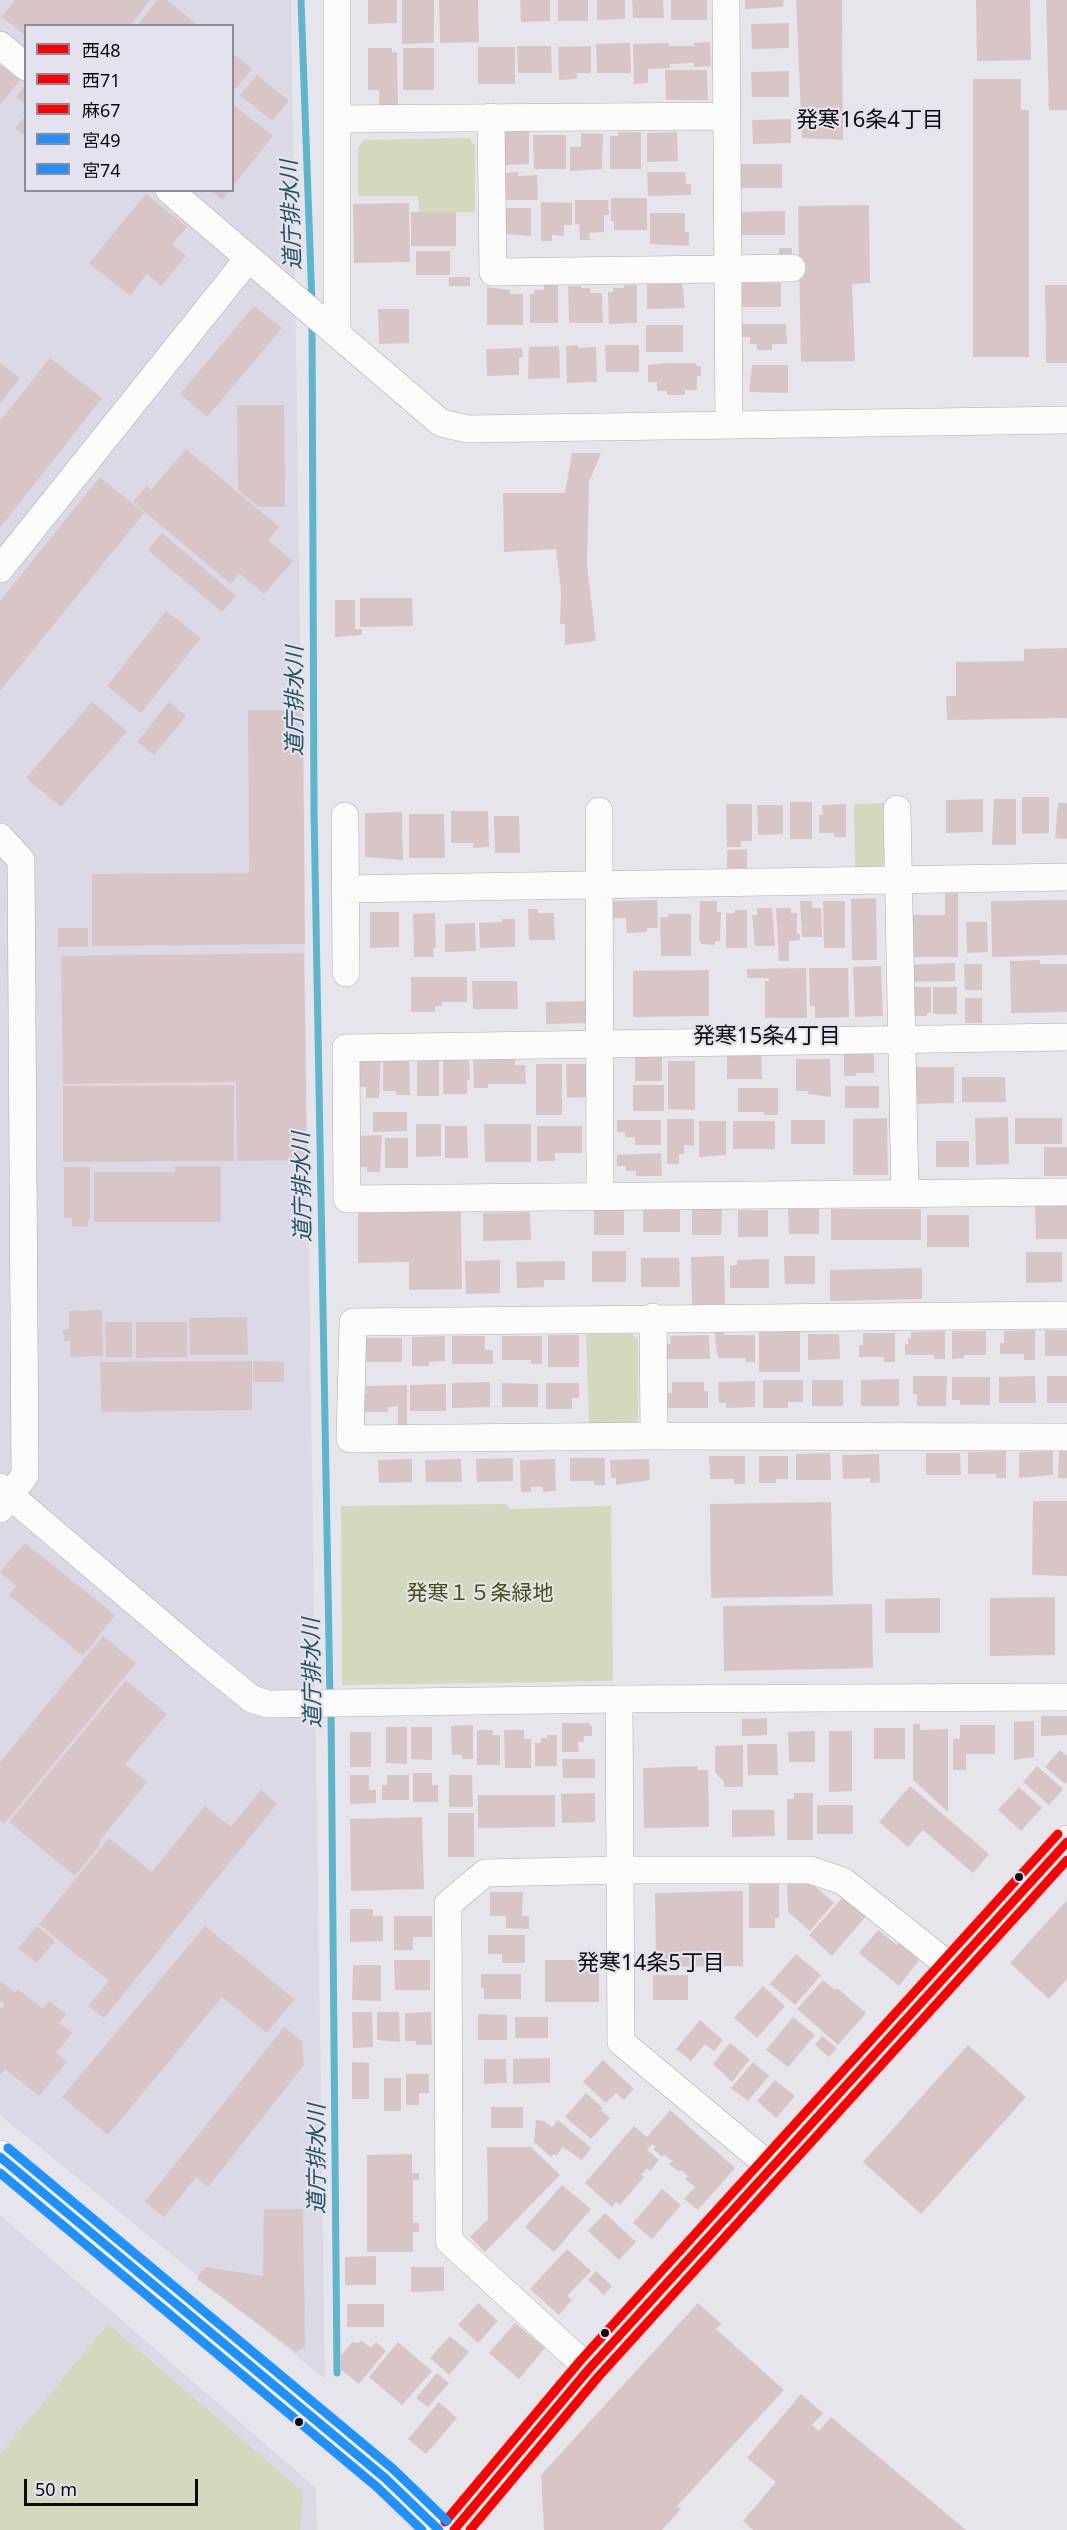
<!DOCTYPE html>
<meta charset="utf-8">
<style>
body{margin:0}
#map{position:relative;width:1067px;height:2530px;overflow:hidden;background:#e6e5eb;font-family:"Noto Sans","Noto Sans JP",sans-serif}
canvas{display:block}
.legend{position:absolute;left:24px;top:24px;width:210px;height:168px;box-sizing:border-box;background:#e4e2ee;border:2px solid #8d8c95;margin:0;padding:8px 10px;list-style:none;font-size:18px;color:#0b0b0f}
.legend li{display:flex;align-items:center;gap:12px;height:30px}
.legend b{width:30px;border:2px solid #8d8c95}
.scale{position:absolute;left:24px;top:2479px;width:174px;height:27px;box-sizing:border-box;border:3px solid #0b0b0f;border-top:0;padding-left:8px;font-size:18px;line-height:21px;white-space:nowrap;color:#0b0b0f;-webkit-text-stroke:4px #e4e2ee;paint-order:stroke}
</style>
<div id="map">
<canvas width="1067" height="2530"></canvas>
<ul class="legend">
<li><b style="height:8px;background:#f00"></b>西48</li>
<li><b style="height:8px;background:#f00"></b>西71</li>
<li><b style="height:8px;background:#f00"></b>麻67</li>
<li><b style="height:8px;background:#1e90ff"></b>宮49</li>
<li><b style="height:8px;background:#1e90ff"></b>宮74</li>
</ul>
<div class="scale">50 m</div>
</div>
<script>
const context = document.querySelector('canvas').getContext('2d');
context.lineJoin = 'round';
function paint(path, color) {
  context.fillStyle = color;
  context.fill(path, 'evenodd');
}
function strokePath(path, color, width, dash) {
  context.strokeStyle = color;
  context.lineWidth = width;
  context.lineCap = dash ? 'butt' : 'round';
  context.setLineDash(dash || []);
  context.stroke(path);
}
function drawText(font, color, halo, rows, align = 'center') {
  context.font = font + ' "Noto Sans","Noto Sans JP",sans-serif';
  context.lineWidth = 4.5;
  context.setLineDash([]);
  context.textBaseline = 'middle';
  context.strokeStyle = halo;
  context.fillStyle = color;
  for (const [text, x, y, turn = 0] of rows) {
    context.save();
    context.translate(x, y);
    context.rotate((+turn || 0) * Math.PI / 180);
    context.textAlign = isNaN(turn) ? turn : align;
    if (halo) context.strokeText(text, 0, 0);
    context.fillText(text, 0, 0);
    context.restore();
  }
}
const built = new Path2D(`
 M0,0H291L325,2379L0,2115ZM26,26H232V190H26Z
 M0,2215L316,2488L317,2530H0Z`);
const green = new Path2D(`
 M469,138L475,146V212H419L418,196H358V148L364,140Z
 M886,803L888,860L880,867L855,868L854,804Z
 M586,1334H632L638,1340V1420L631,1425H589Z
 M506,1504L510,1509L611,1506L613,1681L342,1685L341,1506Z
 M108,2324L303,2492L300,2530H0V2455Z`);
const stream = new Path2D(`
 M301,0L312,304
 M312,324L314,809L330,1699
 M331,1710L337,2373`);
const building = new Path2D(`
 M15,0H150L130,26H26V36L2,17Z
 M157,0H167L199,26H137Z
 M368,0H397V23L368,24Z
 M402,0H434V43L402,44Z
 M439,0H478L479,42L440,43Z
 M520,0H550V21L521,22Z
 M558,0H588V21H558Z
 M597,0H625V19L597,20Z
 M632,0H663L664,18H633Z
 M671,0H707V20H671Z
 M745,0H784L783,7L745,9Z
 M796,0H842L843,140L802,138Z
 M976,0H1030L1031,60L977,61Z
 M1046,0H1067V110H1049Z
 M789,23V48L752,49L751,24Z
 M710,42L711,66L694,67V63L670,64V68L648,69V83L634,84L633,44L669,43V46H694V43Z
 M630,43L631,73H597L596,44Z
 M517,46H551L552,73H518Z
 M591,46V73H577V79L559,80L558,47Z
 M478,47H515V84H478Z
 M368,48H392V53L397,52L398,108H379V90H368Z
 M403,48H434V90H403Z
 M232,53L252,69L232,93Z
 M0,65L20,80L0,105Z
 M665,70H707L708,100H666Z
 M789,71V97H752L751,72Z
 M257,75L289,101L272,121L240,95Z
 M973,79H1021V110H1029V357H973Z
 M26,85V105L16,97Z
 M235,106L273,136L232,187V110Z
 M26,115V136L15,128Z
 M791,119V143L753,144L752,120Z
 M529,131V164L504,165L503,132Z
 M618,132H641V169H610V136H618Z
 M677,132L678,161L647,162V133Z
 M581,133L603,134L602,169L570,171V147H581Z
 M533,135H566V169H534Z
 M740,164H782V188H740Z
 M518,172V176L537,175L538,200H503L499,173Z
 M647,172H685L686,184H691V195L648,196Z
 M210,190H230L222,200Z
 M146,194L187,227L172,244L186,256L161,286L147,274L130,296L89,263Z
 M611,198H647V230H614V221H611Z
 M575,200H608L609,215H604V232L589,233L590,240H580L579,224L575,225Z
 M541,202L572,203V225H564V236L552,235V241H541Z
 M409,203L410,262L354,263L353,204Z
 M869,205L870,283L852,284L855,361L801,362L798,206Z
 M493,208H531V236L493,233Z
 M785,211V235H741V212Z
 M411,212H456V246H411Z
 M650,213H685V232H689V246L650,244Z
 M779,248H792V257H779Z
 M416,251H450V275H416Z
 M449,277H470V286H449Z
 M741,283H781V307H738Z
 M647,284H682L685,308L647,309Z
 M544,285H558V323H530V294H534V290H544Z
 M624,285H637V323L609,324L608,292H613V288H624Z
 M1045,285H1067V363H1046Z
 M568,286H581V288H590V293H602L603,323H569Z
 M487,287L510,290V294H523V325H487Z
 M254,306L282,328L207,417L180,394Z
 M378,309H409V343L379,344Z
 M738,324H786L787,344H772V350H757V344H750V337H738Z
 M646,325H683V352H646Z
 M578,345V348L596,347L597,382L567,383L566,346Z
 M605,345H639V372H606Z
 M559,346L560,378L528,379L529,347Z
 M522,348L523,357L519,358V375L487,376L486,349Z
 M50,358L102,398L0,528V421Z
 M0,363L20,378L0,404Z
 M666,363H696V366H701V376H697V390H685V395H667V391H657V382H648V365Z
 M752,365H788V393L749,392Z
 M237,405H284L285,507H259L238,490Z
 M186,449L279,527L268,540L293,561L264,594L239,573L231,584L133,502L147,486L151,490Z
 M572,453H601L589,482L587,565L596,641L565,645V624H560L561,591L556,549L504,552L503,493H565Z
 M100,477L144,513L0,691V601Z
 M162,533L236,596L222,612L148,550Z
 M360,598H412L413,626L360,627Z
 M335,600H355V629H362V635L335,637Z
 M166,611L201,638L141,713L107,686Z
 M1067,648V718L947,720L946,696H956V662L1024,661V649Z
 M92,702L127,731L61,807L26,778Z
 M169,702L186,716L154,755L137,742Z
 M248,710H303L305,944L92,946V874L249,873Z
 M1022,797H1049V833L1022,834Z
 M983,799V832L946,833V800Z
 M994,799H1016V845H992Z
 M790,802H812V839H790Z
 M1058,803H1067V839L1055,838Z
 M726,804H752V841H741V847H727Z
 M846,804V837H834V833H819V815H823L822,805Z
 M757,805H783V834L758,835Z
 M451,811H488L489,847L473,848V843H451Z
 M402,812L403,860L365,857V813Z
 M409,814H444L445,858H409Z
 M494,816H519L520,853H495Z
 M747,849V868H727V850Z
 M945,892H958V957H912L911,915H945Z
 M876,898L877,960H852L851,899Z
 M657,900L658,928H647V932L627,933L626,918H613L612,901Z
 M1067,900V955L992,957L991,901Z
 M700,901H717V912H721L720,941H715V945L701,944L699,939Z
 M800,901H812V908H821L822,937H802Z
 M823,901H845V948H824Z
 M757,908H772L775,946H755L752,915H757Z
 M776,908H791V913H797V934H800V940L789,941V961H779Z
 M528,909H538V913H554L555,940H529Z
 M735,910H747V948H726V913H735Z
 M370,912H399V947L370,948Z
 M435,913L436,948H433L434,957H414L413,914Z
 M668,914H691V956H661L660,917H668Z
 M502,919H515V947L480,948L479,923L502,922Z
 M966,922H987L988,952L967,953Z
 M475,923L476,951L445,952V924Z
 M58,928H88V947H58Z
 M304,953L307,1160L237,1161L236,1082L63,1084L61,956Z
 M1040,960V964H1067V1012L1011,1013L1010,961Z
 M955,963V981L907,982V965Z
 M964,964H982V990H965Z
 M881,966L883,1016L855,1017L853,967Z
 M806,968L807,1018H765V981H769V978H747V969Z
 M809,968H848L849,1017L815,1018V1006H810Z
 M709,970V1016L633,1017V971Z
 M411,977H467V1002H442V1006H435V1012H411Z
 M472,981H517L518,1009H473Z
 M908,987H931V1013H927V1016H912Z
 M933,987H957V1014H933Z
 M965,998H982V1023H965Z
 M588,1001V1023L546,1024V1002Z
 M761,1053L762,1079H727V1054Z
 M844,1053H874V1073H856V1076H844Z
 M383,1055H409L410,1095H396V1091H383Z
 M662,1055V1081H635V1056Z
 M357,1057H381L379,1098H366V1087H357Z
 M469,1057L470,1080H467V1094H443V1058Z
 M417,1058H439V1096H417Z
 M473,1059H515V1065H525L526,1084H488V1088H474Z
 M796,1059H830L831,1097L808,1094V1091H796Z
 M668,1061H695V1110L668,1109Z
 M536,1064H562V1115H536Z
 M566,1064H589V1097L567,1098Z
 M909,1067H954V1103L910,1104Z
 M962,1077H1005L1006,1102H962Z
 M234,1085V1161L63,1162V1086Z
 M633,1085H664V1111H633Z
 M845,1086H879V1108H845Z
 M738,1088H778V1115H764V1112H738Z
 M373,1112H407V1131L373,1132Z
 M1008,1117L1009,1164L976,1165L975,1118Z
 M887,1118L888,1175H853V1119Z
 M1015,1118H1062V1144H1015Z
 M667,1119H694V1146L684,1145V1154H679V1164H667Z
 M617,1120H661V1145H635V1137H625V1132H617Z
 M791,1120H825V1144H791Z
 M699,1121H726V1155L699,1157Z
 M733,1121H775V1149H733Z
 M416,1124H441V1156L416,1157Z
 M484,1124H531V1162H485Z
 M445,1126H467L468,1158H445Z
 M537,1126H582V1153H555V1161H537Z
 M382,1135L380,1172H367V1167H357L356,1136Z
 M385,1138H408V1168H385Z
 M936,1141H969V1167H936Z
 M1044,1147H1067V1176H1044Z
 M661,1153L662,1176H636V1171H626V1166H617V1155Z
 M175,1166H221V1222H94V1172H175Z
 M64,1167H90V1220H88V1227L72,1226V1218H64Z
 M1035,1205H1067V1239H1036Z
 M594,1208H624V1235H594Z
 M692,1208H722L721,1235H692Z
 M643,1209H680V1232H643Z
 M788,1209H819V1234H789Z
 M831,1209H921V1240H831Z
 M738,1210H768V1237H738Z
 M461,1211L462,1289L409,1290V1262L358,1263V1213Z
 M530,1212L531,1240L483,1241V1213Z
 M927,1215H969V1247H927Z
 M592,1251H626V1282H592Z
 M1026,1252H1062V1282L1026,1283Z
 M724,1256L725,1304L692,1305L691,1257Z
 M784,1256H815V1284H785Z
 M641,1258H679L680,1287H641Z
 M769,1259V1288H730V1266L737,1265V1260Z
 M500,1260V1293L466,1294L465,1261Z
 M565,1261V1280H544V1287L517,1288L516,1262Z
 M922,1268V1299L830,1301V1270Z
 M102,1310L103,1356L70,1357V1341H64L63,1330L69,1329V1311Z
 M247,1317L248,1355H190L189,1318Z
 M105,1322H132V1357H106Z
 M136,1322H187V1357L136,1358Z
 M800,1330V1372H759V1331Z
 M1035,1330V1360H1024V1354H1000V1343H1004V1331Z
 M1045,1330H1067V1356H1045Z
 M714,1331H724V1335H755V1362H746V1358H718Z
 M945,1331V1359H934V1355H905V1345L908,1344V1338H911V1332Z
 M952,1331H986V1355H964V1358L952,1359Z
 M863,1333H895V1362H884V1357H859V1345H863Z
 M808,1334H839L840,1359L808,1360Z
 M548,1335H579V1367H548Z
 M709,1335L710,1359H667L666,1344H671L670,1336Z
 M445,1336V1361L429,1362V1366H412V1337Z
 M452,1336H485V1350H493V1364H452Z
 M502,1336H542V1364H531V1360H502Z
 M365,1338H402V1362H365Z
 M252,1361V1410L101,1412L100,1362Z
 M253,1361L284,1362V1382H253Z
 M913,1376H947L946,1406H917V1394H913Z
 M1035,1376L1036,1403H999V1377Z
 M1047,1376H1067V1403H1047Z
 M952,1377H990V1405H960V1400H952Z
 M899,1379V1406H861V1380Z
 M763,1380H803V1402H788V1408H763Z
 M812,1380H843V1406H812Z
 M755,1381V1407L726,1408V1403H719L718,1382Z
 M490,1382V1407L452,1408V1383Z
 M672,1382H704V1391H708V1408H668V1393H672Z
 M502,1383L538,1384V1407H502Z
 M546,1383H579V1398H572V1409H546Z
 M446,1384V1411H410V1385Z
 M407,1385V1427H398V1406L388,1407V1412H363L362,1394H366V1386Z
 M1006,1451V1478H996V1474H968V1452Z
 M1053,1451V1475L1019,1478V1452Z
 M1059,1451H1067V1478H1058Z
 M830,1453L831,1480H796V1454Z
 M926,1453H960L961,1475H926Z
 M879,1454L880,1482L870,1483V1478L843,1479L842,1455Z
 M709,1456H745V1484H734V1479H710Z
 M759,1456H788V1479H776V1483H759Z
 M513,1458V1481L477,1482L476,1459Z
 M570,1458H605V1485H594V1481H570Z
 M412,1459V1482L379,1483L378,1460Z
 M461,1459L462,1482H426L425,1460Z
 M555,1459L556,1491L543,1492V1487H531V1492H521L520,1460Z
 M649,1459L650,1480L616,1485V1478H611L610,1460Z
 M1033,1501H1067V1576L1032,1575Z
 M831,1502L833,1596L711,1598L710,1504Z
 M25,1543L115,1615L83,1656L9,1595L16,1586L0,1572Z
 M1055,1597V1655L990,1656V1598Z
 M940,1598V1633H885V1599Z
 M872,1604L873,1668L724,1671L723,1606Z
 M103,1636L136,1663L4,1824L0,1820V1762Z
 M126,1680L167,1714L125,1764L147,1782L98,1843L100,1845L75,1876L9,1822Z
 M1041,1716H1067V1735L1041,1736Z
 M767,1718V1735L742,1736V1719Z
 M1034,1721V1757L1014,1760V1722Z
 M562,1723H588L592,1727V1736H584V1742H578L579,1752H562Z
 M913,1724H920V1730L948,1729V1812L913,1780Z
 M473,1725V1759H462V1755H452L451,1726Z
 M960,1725H995V1754H966V1770H953V1739H960Z
 M386,1727H407V1764L386,1763Z
 M411,1727H432V1760L411,1759Z
 M874,1728H905V1759H874Z
 M477,1730H493V1735H500V1765H477Z
 M504,1730H524V1739H531V1768H505Z
 M815,1731V1762H789L788,1732Z
 M829,1731H852V1791L829,1792Z
 M350,1732H371V1767H350Z
 M547,1735H557V1766H535V1743H541V1738H547Z
 M747,1744H777L778,1775H748Z
 M743,1745V1787H724V1782L715,1772V1746Z
 M1060,1750L1067,1756V1781L1065,1784L1045,1767Z
 M562,1759H595V1778H563Z
 M698,1766V1770H708L709,1827L644,1828L643,1768Z
 M1037,1766L1063,1789L1049,1805L1023,1782Z
 M413,1773H432V1785H438V1802H413Z
 M350,1775H369V1790H376V1803L350,1804Z
 M387,1775H409V1800H382V1785H387Z
 M449,1775H472L473,1807H449Z
 M910,1786L989,1854L973,1873L923,1830L908,1847L879,1822Z
 M1019,1787L1042,1808L1021,1831L998,1810Z
 M261,1790L277,1804L104,2018L88,2006L109,1981L39,1924L109,1838L152,1872L205,1806L231,1827Z
 M595,1793V1822L562,1823L561,1794Z
 M794,1793H813V1840H787V1799H794Z
 M478,1795H555V1827L478,1828Z
 M817,1805H853V1834H817Z
 M732,1810H774L775,1836L732,1837Z
 M448,1813H474V1857H448Z
 M422,1817L424,1889L351,1891L350,1819Z
 M787,1882H810L834,1903L810,1931L788,1912Z
 M749,1883H779V1918H775V1928H749Z
 M743,1891V1966L656,1967L655,1893Z
 M490,1892H523L522,1916H529V1929L506,1928V1916H490Z
 M844,1896L867,1915L832,1956L809,1935Z
 M1067,1900V1979L1049,1999L1010,1963Z
 M350,1909H373V1916H383V1941L350,1942Z
 M394,1916H432V1937H413V1950H394Z
 M37,1926L55,1941L36,1963L18,1948Z
 M205,1926L294,1999L267,2033L222,1997L108,2135L62,2097Z
 M878,1930L897,1945L900,1941L921,1958L899,1986L859,1953Z
 M488,1935H525V1963H502V1954H488Z
 M796,1954L821,1975L795,2005L770,1984Z
 M394,1960H430V1990H395Z
 M545,1960H599V2002H545Z
 M353,1965H381V2001L352,2000Z
 M481,1974H521V1999H484V1988H481Z
 M653,1975H688V2000H653Z
 M823,1980L835,1990L837,1988L866,2013L838,2045L797,2009Z
 M0,1981L15,1993L18,1989L43,2009L49,2001L66,2014L59,2023L72,2033L56,2053L67,2062L39,2096L5,2069L0,2075V2007L2,2009L5,2005L0,2001Z
 M763,1986L785,2006L757,2038L734,2018Z
 M352,2012H372L373,2047L353,2048Z
 M377,2012H399L400,2042L377,2040Z
 M431,2012L432,2045H416V2041H405V2013Z
 M478,2014L507,2015V2040H478Z
 M515,2017H548V2038H515Z
 M793,2017L815,2035L788,2067L766,2050Z
 M700,2020L723,2040L714,2051L705,2044L691,2061L676,2049Z
 M284,2027L302,2041L304,2065L208,2187L196,2177L164,2217L145,2202Z
 M822,2036L837,2048L829,2057L815,2045Z
 M730,2043L750,2059L732,2082L713,2064Z
 M968,2045L1026,2097L921,2214L863,2162Z
 M550,2058V2083L513,2084V2059Z
 M484,2059H506L507,2083L484,2084Z
 M603,2060L634,2089L624,2100L616,2093L606,2103L583,2082Z
 M352,2062L369,2063V2099H352Z
 M753,2062L769,2076L748,2101L731,2088Z
 M406,2074H429V2093H419V2105H406Z
 M384,2078H401V2111H384Z
 M775,2080L795,2096L776,2118L757,2101Z
 M586,2093L603,2108L601,2110L610,2118L591,2139L565,2117Z
 M491,2107H523V2128H491Z
 M670,2110L735,2168L698,2210L684,2199L695,2187L685,2179L688,2176L681,2170L679,2172L669,2164L672,2161L664,2155L662,2157L653,2149L656,2147L652,2144L647,2150L659,2160L650,2171L647,2168L641,2175L644,2177L620,2205L616,2202L612,2207L585,2183L634,2126L647,2137Z
 M536,2120L544,2121L552,2127L558,2120L591,2148L582,2160L563,2147L556,2156L554,2154L551,2157L534,2142Z
 M487,2147H531L560,2175L485,2252L470,2237L488,2219Z
 M412,2154V2173H419V2180H413V2223H419V2232H413V2252H367V2155Z
 M562,2185L591,2209L554,2252L525,2227Z
 M662,2189L681,2205L652,2239L633,2223Z
 M264,2209H303L305,2347L296,2352L197,2279L205,2267L263,2276Z
 M605,2213L636,2242L619,2260L588,2231Z
 M567,2249L591,2271L567,2296L572,2300L559,2315L530,2289Z
 M376,2256V2285H345V2257Z
 M411,2267H444V2291L411,2292Z
 M596,2271L612,2286L604,2295L588,2280Z
 M478,2303L498,2321L478,2343L458,2325Z
 M698,2303L721,2324L716,2329L784,2390L677,2506L681,2509L662,2530H544L541,2475Z
 M347,2304H384V2327H347Z
 M515,2323L545,2348L519,2379L489,2353Z
 M450,2336L469,2352L449,2375L430,2358Z
 M361,2340L371,2348L376,2342L386,2351L359,2384L341,2370L340,2357L352,2342L359,2343Z
 M398,2342L432,2371L402,2405L369,2377Z
 M437,2373L449,2383L428,2407L416,2398Z
 M801,2394L823,2413L812,2425L819,2431L831,2417L966,2530H753L743,2521L776,2482L747,2458Z
 M439,2402L457,2418L426,2454L408,2439Z`);
const street = new Path2D(`
 M337,0V334
 M726,0L729,424
 M0,45L26,67
 M491,117L493,272L792,268
 M337,119L726,116
 M169,190L441,423L468,429L1067,420
 M0,569L248,259
 M897,809L905,1194
 M599,811L600,1197
 M345,816L346,973
 M0,837L21,860L25,1475L0,1509
 M345,889L1067,877
 M1067,1037L346,1048L347,1199L1067,1192
 M1067,1315L353,1322L350,1439L654,1436L1067,1437
 M653,1317L654,1436
 M0,1487L199,1656L252,1699L268,1704L619,1699L1067,1697
 M619,1699L621,2042L772,2168
 M589,2369L449,2241L448,1904L485,1873L620,1870H810L843,1881L952,1968`);
const secondary = new Path2D(`
 M0,2157L385,2478L439,2530
 M454,2530L589,2369L1067,1842`);
const bus1 = new Path2D(`
 M454,2530L589,2369L1067,1842`);
const bus2 = new Path2D(`
 M470,2530L598,2377L1067,1860`);
const bus3 = new Path2D(`
 M445,2522L580,2361L1058,1834`);
const bus4 = new Path2D(`
 M0,2157L385,2478L439,2530`);
const bus5 = new Path2D(`
 M0,2173L377,2487L422,2530`);
const bus6 = new Path2D(`
 M8,2148L393,2469L447,2521`);
const markers = [
 [1019,1877,5,"#0b0b0f"],
 [605,2333,5,"#0b0b0f"],
 [299,2422,5,"#0b0b0f"]
];
const parkNames = [
 ["発寒１５条緑地",480,1594]
];
const neighbourhoodNames = [
 ["発寒16条4丁目",870,121],
 ["発寒15条4丁目",767,1037],
 ["発寒14条5丁目",651,1964]
];
const waterNames = [
 ["道庁排水川",292,215,-92],
 ["道庁排水川",296,701,-90],
 ["道庁排水川",303,1187,-91],
 ["道庁排水川",313,1673,-91],
 ["道庁排水川",318,2159,-90]
];
paint(built, '#dbd9e6');
paint(green, '#d4d8bc');
strokePath(stream, '#5eb6ce', 7);
paint(building, '#d8c6c6');
strokePath(street, '#adacb0', 28);
strokePath(secondary, '#adacb0', 34);
strokePath(street, '#fbfbfc', 27);
strokePath(secondary, '#f7f4f3', 33);
strokePath(bus1, '#f00', 9);
strokePath(bus2, '#f00', 9);
strokePath(bus3, '#f00', 9);
strokePath(bus4, '#1e90ff', 9);
strokePath(bus5, '#1e90ff', 9);
strokePath(bus6, '#1e90ff', 9);
for (const [x, y, r, color] of markers) {
  const dot = new Path2D();
  dot.arc(x, y, r, 0, 2 * Math.PI);
  context.fillStyle = color;
  context.fill(dot);
  strokePath(dot, '#e4e2ee', 2);
}
drawText('21px', '#4b4f0b', '#e4e2ee', parkNames);
drawText('22px', '#0b0b0f', '#e4e2ee', neighbourhoodNames);
drawText('italic 22px', '#235361', '#e4e2ee', waterNames);
</script>
